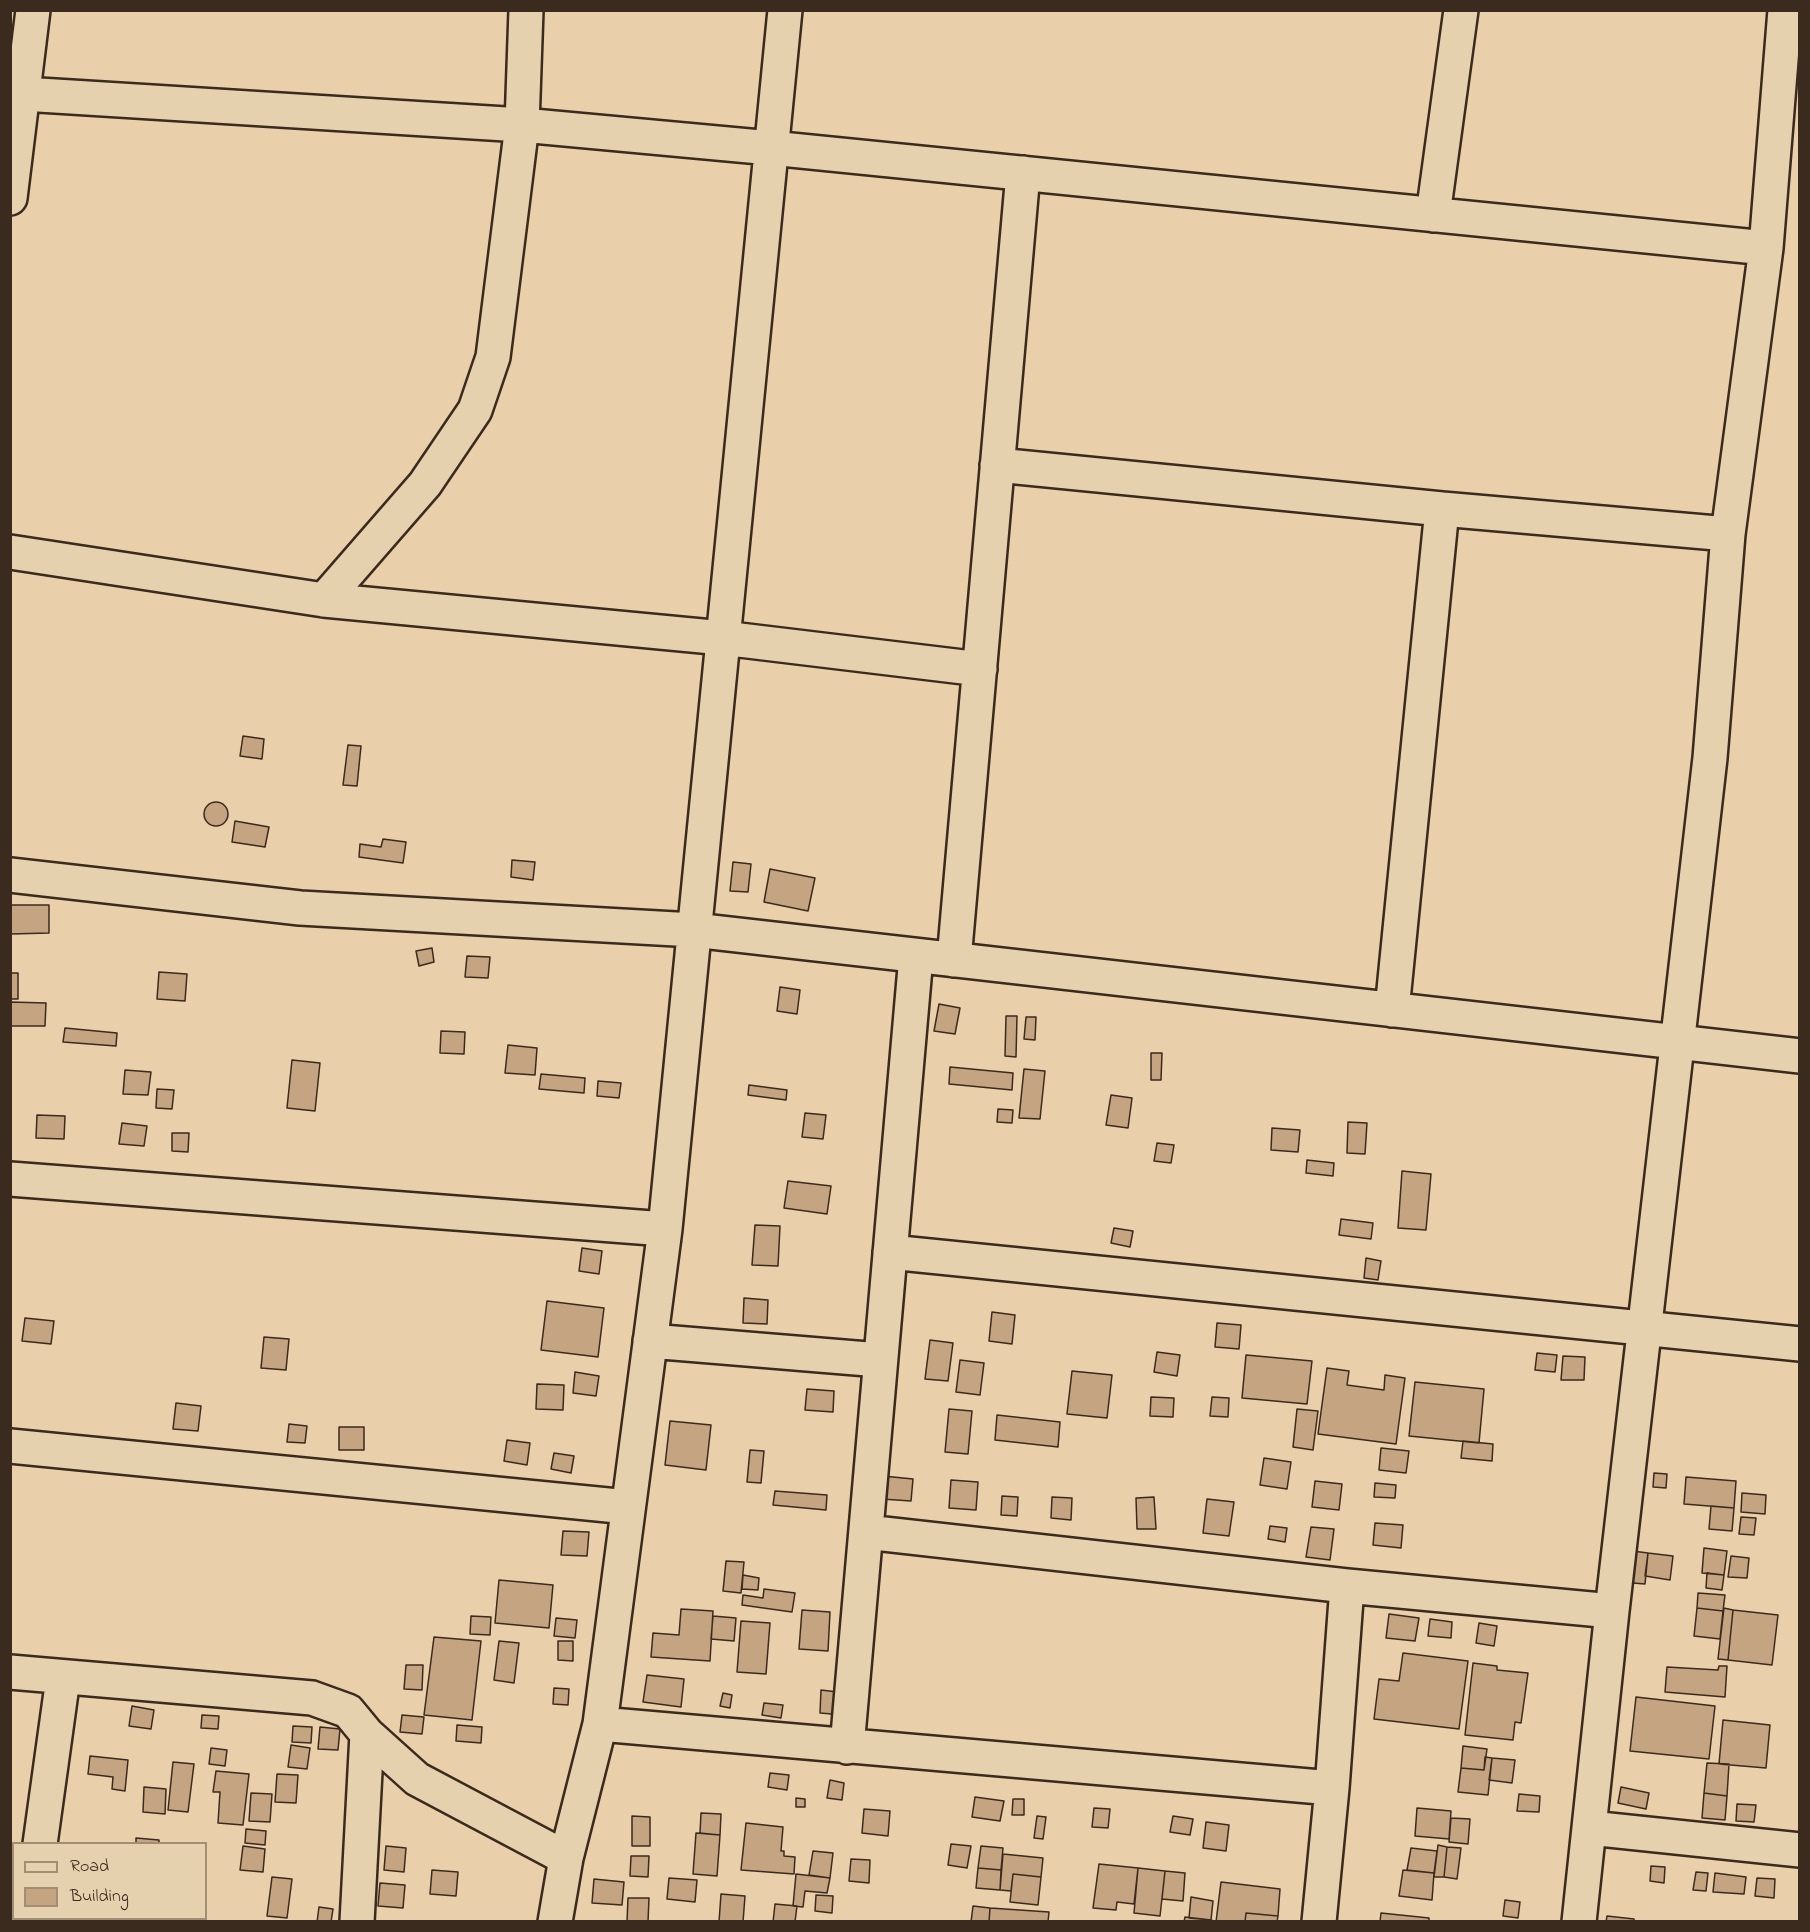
<!DOCTYPE html>
<style>
body{margin:0}
#map{position:relative;width:1810px;height:1932px;overflow:hidden;background:#e9cfaa;font-family:"Indie Flower",sans-serif}
canvas{display:block}
.frame{position:absolute;inset:0;border:12px solid #3b2a1e;pointer-events:none}
.legend{position:absolute;left:12px;top:1842px;width:195px;height:78px;box-sizing:border-box;background:#e6d1af;border:2px solid #a28e75;margin:0;padding:8px 10px;list-style:none;font-size:18px;color:#3b2a1e}
.legend li{display:flex;align-items:center;gap:12px;height:30px}
.legend b{width:30px;border:2px solid #a28e75}
</style>
<div id="map">
<canvas width="1810" height="1932"></canvas>
<div class="frame"></div>
<ul class="legend">
<li><b style="height:8px;background:#e6d1af"></b>Road</li>
<li><b style="height:16px;background:#c4a481"></b>Building</li>
</ul>
</div>
<script>
const context = document.querySelector('canvas').getContext('2d');
context.lineJoin = 'round';
function paint(path, color) {
  context.fillStyle = color;
  context.fill(path, 'evenodd');
}
function strokePath(path, color, width, dash) {
  context.strokeStyle = color;
  context.lineWidth = width;
  context.lineCap = dash ? 'butt' : 'round';
  context.setLineDash(dash || []);
  context.stroke(path);
}
const building = new Path2D(`
 M243,736L264,739L262,759L240,756Z
 M348,745L361,746L357,786L343,785Z
 M204 814a12 12 0 1 1 24 0a12 12 0 1 1-24 0Z
 M235,821L269,827L265,847L232,842Z
 M383,839L406,842L403,863L359,857L360,844L381,847Z
 M512,860L535,862L533,880L511,877Z
 M733,862L751,864L748,892L730,891Z
 M770,869L815,878L808,911L764,902Z
 M10,905H49V933L10,934Z
 M432,948L434,962L419,966L416,951Z
 M467,956L490,957L488,978L465,977Z
 M159,972L187,974L185,1001L157,999Z
 M10,973H18V999H10Z
 M780,987L800,990L797,1014L777,1011Z
 M10,1002L46,1003L45,1026H10Z
 M939,1004L960,1008L955,1034L934,1031Z
 M1006,1016H1017L1016,1057L1005,1056Z
 M1026,1017H1036L1035,1040L1024,1039Z
 M65,1028L117,1033L116,1046L63,1042Z
 M441,1031L465,1032L464,1054L440,1053Z
 M508,1045L537,1048L535,1075L505,1073Z
 M1151,1053H1162L1161,1080H1151Z
 M292,1060L320,1063L315,1111L287,1108Z
 M950,1067L1013,1073L1012,1090L949,1084Z
 M1024,1069L1045,1071L1040,1119L1019,1118Z
 M125,1070L151,1072L148,1095L123,1094Z
 M541,1074L585,1078L584,1093L539,1089Z
 M598,1081L621,1083L619,1098L597,1096Z
 M749,1085L787,1090L786,1100L748,1095Z
 M157,1089L174,1090L172,1109L156,1108Z
 M1111,1095L1132,1098L1128,1128L1106,1125Z
 M998,1109L1013,1110L1012,1123L997,1122Z
 M805,1113L826,1115L823,1139L802,1137Z
 M37,1115L65,1116L64,1139L36,1138Z
 M1348,1122L1367,1123L1365,1154L1347,1153Z
 M122,1123L147,1126L144,1146L119,1144Z
 M1272,1128L1300,1130L1298,1152L1271,1150Z
 M172,1133H189L188,1152L172,1151Z
 M1157,1143L1174,1145L1171,1163L1154,1161Z
 M1307,1160L1334,1163L1333,1176L1306,1173Z
 M1402,1171L1431,1174L1426,1230L1398,1228Z
 M788,1181L831,1186L827,1214L784,1208Z
 M1341,1219L1373,1223L1371,1239L1339,1235Z
 M755,1225L780,1226L778,1266L752,1265Z
 M1114,1228L1133,1231L1130,1247L1111,1243Z
 M582,1248L602,1251L599,1274L579,1271Z
 M1366,1258L1381,1261L1378,1280L1364,1278Z
 M744,1298L768,1300L767,1324L743,1323Z
 M547,1301L604,1308L598,1357L541,1350Z
 M992,1312L1015,1315L1012,1344L989,1341Z
 M25,1318L54,1321L51,1344L22,1341Z
 M1217,1323L1241,1325L1239,1349L1215,1347Z
 M264,1337L289,1339L286,1370L261,1368Z
 M930,1340L953,1343L948,1381L925,1379Z
 M1157,1352L1180,1355L1177,1376L1154,1372Z
 M1537,1353L1557,1355L1555,1372L1535,1370Z
 M1246,1355L1312,1361L1307,1404L1242,1398Z
 M1563,1356L1585,1357L1584,1380H1561Z
 M960,1360L984,1363L980,1395L956,1392Z
 M1327,1368L1349,1371L1347,1385L1384,1390L1385,1375L1405,1378L1396,1444L1318,1434Z
 M1072,1371L1112,1375L1107,1418L1067,1414Z
 M575,1372L599,1376L596,1396L573,1393Z
 M1415,1382L1484,1389L1479,1443L1409,1436Z
 M537,1384L564,1385L563,1410L536,1409Z
 M807,1389L834,1391L833,1412L805,1410Z
 M1151,1397L1174,1398L1173,1417L1150,1416Z
 M1212,1397L1229,1398L1228,1417L1210,1416Z
 M176,1403L201,1406L198,1431L173,1429Z
 M949,1409L972,1411L968,1454L945,1452Z
 M1297,1409L1318,1411L1313,1450L1293,1447Z
 M997,1415L1060,1422L1058,1447L995,1440Z
 M670,1421L711,1425L706,1470L665,1465Z
 M289,1424L307,1426L305,1443L287,1442Z
 M339,1427H364V1450H339Z
 M507,1440L530,1443L527,1465L504,1461Z
 M1463,1441L1493,1444L1492,1461L1461,1458Z
 M1381,1448L1409,1451L1406,1473L1379,1470Z
 M750,1450L764,1451L761,1483L747,1482Z
 M554,1453L574,1456L571,1473L551,1469Z
 M1264,1458L1291,1462L1287,1489L1260,1485Z
 M1654,1473L1667,1474L1666,1488L1653,1487Z
 M883,1476L913,1479L911,1501L882,1499Z
 M1686,1477L1736,1481L1734,1508L1684,1504Z
 M951,1480L978,1482L976,1510L949,1508Z
 M1315,1481L1342,1484L1339,1510L1312,1507Z
 M1375,1483L1396,1485L1395,1498L1374,1497Z
 M775,1491L827,1495L826,1510L773,1505Z
 M1742,1493L1766,1495L1765,1514L1741,1512Z
 M1002,1496L1018,1497L1017,1516L1001,1515Z
 M1052,1497L1072,1498L1071,1520L1051,1518Z
 M1154,1497L1156,1529H1137L1136,1498Z
 M1207,1499L1234,1502L1229,1536L1203,1533Z
 M1711,1506L1734,1508L1732,1531L1709,1529Z
 M1741,1517L1756,1518L1754,1535L1739,1534Z
 M1375,1523L1403,1525L1401,1548L1373,1545Z
 M1270,1526L1287,1528L1285,1542L1268,1539Z
 M1311,1527L1334,1529L1330,1560L1306,1557Z
 M563,1531L589,1532L587,1556L561,1555Z
 M1704,1548L1727,1551L1724,1575L1702,1573Z
 M1625,1550L1648,1553L1645,1584L1621,1582Z
 M1648,1553L1673,1556L1670,1580L1645,1576Z
 M1731,1556L1749,1558L1747,1578L1728,1577Z
 M726,1561L744,1562L741,1593L723,1591Z
 M1707,1573L1724,1575L1722,1590L1706,1588Z
 M743,1575L759,1578L758,1590L742,1589Z
 M499,1580L553,1585L549,1628L495,1623Z
 M764,1589L795,1593L792,1612L742,1605L743,1595L763,1598Z
 M1698,1593L1725,1595L1723,1611L1697,1608Z
 M1697,1608L1723,1611L1720,1639L1694,1636Z
 M1724,1608L1733,1610L1728,1660L1718,1659Z
 M681,1609L713,1611L710,1661L651,1657L653,1633L679,1635Z
 M802,1610L830,1612L828,1651L799,1649Z
 M1733,1610L1778,1615L1772,1665L1728,1660Z
 M1389,1614L1419,1618L1415,1641L1386,1638Z
 M471,1616L491,1617L490,1635L470,1634Z
 M713,1616L736,1618L734,1641L711,1639Z
 M556,1618L577,1620L575,1638L554,1636Z
 M1430,1619L1452,1622L1451,1638L1428,1636Z
 M741,1621L770,1623L766,1674L737,1672Z
 M1479,1623L1497,1626L1494,1646L1476,1643Z
 M434,1637L481,1641L472,1720L424,1715Z
 M499,1641L519,1643L514,1683L494,1680Z
 M558,1641H573V1661L558,1660Z
 M1403,1653L1468,1661L1459,1729L1374,1719L1379,1679L1399,1681Z
 M1473,1663L1497,1666V1670L1528,1673L1521,1723L1515,1722L1513,1740L1465,1735Z
 M406,1665H423L422,1690L404,1689Z
 M1719,1666H1727L1725,1697L1665,1692L1667,1667L1718,1670Z
 M647,1675L684,1679L681,1707L643,1702Z
 M554,1688L569,1689L568,1705L553,1704Z
 M821,1690L846,1693L844,1715L820,1713Z
 M723,1693L732,1695L730,1708L720,1706Z
 M1636,1697L1715,1706L1709,1759L1630,1751Z
 M764,1703L783,1705L781,1718L762,1715Z
 M132,1706L154,1710L151,1729L129,1726Z
 M202,1715L219,1716L218,1729L201,1728Z
 M402,1715L424,1717L422,1734L400,1732Z
 M1723,1720L1770,1725L1766,1768L1719,1764Z
 M457,1725L482,1727L481,1743L456,1741Z
 M293,1726L312,1727L311,1743L292,1742Z
 M320,1727L340,1729L338,1750L318,1749Z
 M291,1745L310,1748L307,1769L288,1767Z
 M1463,1746L1487,1749L1484,1770L1461,1768Z
 M211,1748L227,1750L225,1766L209,1764Z
 M90,1756L128,1760L125,1791L112,1789L113,1777L88,1774Z
 M1485,1757L1492,1758L1488,1795L1458,1792L1461,1768L1484,1770Z
 M1492,1758L1515,1760L1512,1783L1489,1780Z
 M173,1762L194,1764L188,1812L168,1810Z
 M1707,1763L1729,1764L1727,1796L1704,1793Z
 M216,1771L249,1774L243,1825L218,1823L220,1792H213Z
 M770,1773L789,1775L787,1790L768,1787Z
 M277,1774L298,1775L296,1803L275,1802Z
 M830,1780L844,1783L842,1800L827,1798Z
 M144,1787L166,1789L165,1814L143,1812Z
 M1621,1787L1649,1793L1646,1809L1618,1803Z
 M251,1793L272,1794L270,1822L249,1821Z
 M1704,1793L1727,1796L1725,1820L1702,1818Z
 M1519,1794L1540,1796L1539,1812L1517,1811Z
 M975,1797L1004,1801L1000,1821L972,1817Z
 M796,1798L805,1799V1807H796Z
 M1013,1799H1024V1815H1012Z
 M1737,1804L1756,1805L1754,1822L1736,1821Z
 M1094,1808L1110,1809L1108,1828L1092,1827Z
 M1417,1808L1451,1811L1449,1839L1415,1836Z
 M864,1809L890,1811L888,1836L862,1833Z
 M701,1813L721,1814L720,1835L700,1833Z
 M632,1816L650,1817V1846H632Z
 M1037,1816L1046,1817L1043,1839L1034,1838Z
 M1173,1816L1193,1819L1190,1835L1170,1832Z
 M1451,1818L1470,1819L1468,1844L1449,1842Z
 M1206,1822L1229,1825L1226,1851L1203,1848Z
 M746,1823L783,1827L781,1851H784V1856L795,1857L794,1874L741,1870Z
 M246,1829L266,1831L265,1845L245,1843Z
 M696,1833L720,1835L717,1876L693,1874Z
 M136,1838L159,1840V1844H136Z
 M951,1844L971,1846L967,1868L948,1865Z
 M1438,1845L1447,1847L1444,1877H1434Z
 M243,1846L265,1849L263,1872L240,1870Z
 M386,1846L406,1848L404,1872L384,1870Z
 M981,1846L1003,1848L1001,1870L978,1868Z
 M1447,1847L1461,1848L1457,1879L1444,1877Z
 M1411,1848L1437,1851L1434,1873L1407,1870Z
 M813,1851L833,1853L830,1878L809,1875Z
 M1003,1854L1043,1858L1041,1877L1013,1874L1011,1891L1000,1890Z
 M631,1856H649L648,1877L630,1876Z
 M851,1859L870,1860L869,1883L849,1881Z
 M1099,1864L1138,1868L1134,1904L1117,1902L1116,1910L1093,1908Z
 M1651,1866L1665,1867L1664,1883L1650,1881Z
 M978,1868L1001,1870L1000,1890L976,1888Z
 M1138,1868L1165,1871L1160,1916L1134,1913Z
 M432,1870L458,1872L456,1896L430,1894Z
 M1403,1870L1434,1873L1432,1900L1399,1896Z
 M1165,1871L1185,1873L1183,1901L1162,1899Z
 M1696,1872L1708,1873L1706,1891L1693,1890Z
 M1715,1873L1746,1877L1744,1894L1713,1892Z
 M796,1874L830,1878L827,1893L805,1891L803,1907L793,1906Z
 M1013,1874L1041,1877L1038,1905L1010,1902Z
 M272,1877L292,1879L287,1918L267,1916Z
 M669,1878L697,1880L695,1902L667,1899Z
 M1757,1878L1775,1879L1774,1898L1755,1896Z
 M594,1879L624,1882L622,1905L592,1903Z
 M1221,1882L1280,1889L1278,1916L1246,1913L1245,1922H1216Z
 M380,1883L405,1885L403,1908L378,1906Z
 M721,1894L745,1896L743,1922H719Z
 M816,1895L833,1896L832,1913L815,1911Z
 M1191,1897L1213,1901L1211,1920L1189,1918Z
 M628,1898H649L648,1922H627Z
 M1505,1900L1520,1902L1518,1918L1503,1916Z
 M775,1904L797,1906L795,1922H773Z
 M973,1906L990,1908L989,1922H971Z
 M319,1907L333,1909L331,1922H317Z
 M990,1908L1049,1912L1048,1922H989Z
 M1246,1913L1278,1916L1277,1922H1245Z
 M1381,1913L1429,1918V1922H1380Z
 M1607,1916L1634,1919V1922H1606Z
 M1185,1917L1211,1920L1216,1922H1184Z
 M99,1918H114L113,1922H99Z
 M181,1918H194V1922H181Z`);
const minor = new Path2D(`
 M23,94L522,125L771,148L1766,248
 M10,198L33,10
 M1433,215L1461,10
 M997,465L1442,509L1728,534
 M10,552L324,600L723,638L980,669
 M324,600L425,484L475,410L493,357L522,125L526,10
 M10,875L300,908L694,930L1800,1056
 M954,960L1023,173
 M1392,1010L1442,509
 M10,1179L665,1229
 M890,1252L1800,1344
 M650,1341L880,1360
 M10,1446L628,1507
 M866,1532L1347,1586L1612,1611
 M10,1672L312,1698L348,1711L367,1734L417,1779L566,1858
 M600,1724L1332,1788
 M847,1747L916,956
 M1590,1828L1800,1850
 M40,1844L63,1678
 M28,1922L29,1918
 M357,1922L367,1734
 M555,1922L566,1858L600,1724L665,1229L785,10
 M1319,1922L1332,1788L1347,1586
 M1579,1922L1612,1611L1710,758L1728,534L1766,248L1785,10`);
paint(building, '#c4a481');
strokePath(building, '#3b2a1e', 1.5);
strokePath(minor, '#3b2a1e', 38);
strokePath(minor, '#e6d1af', 33);
</script>
